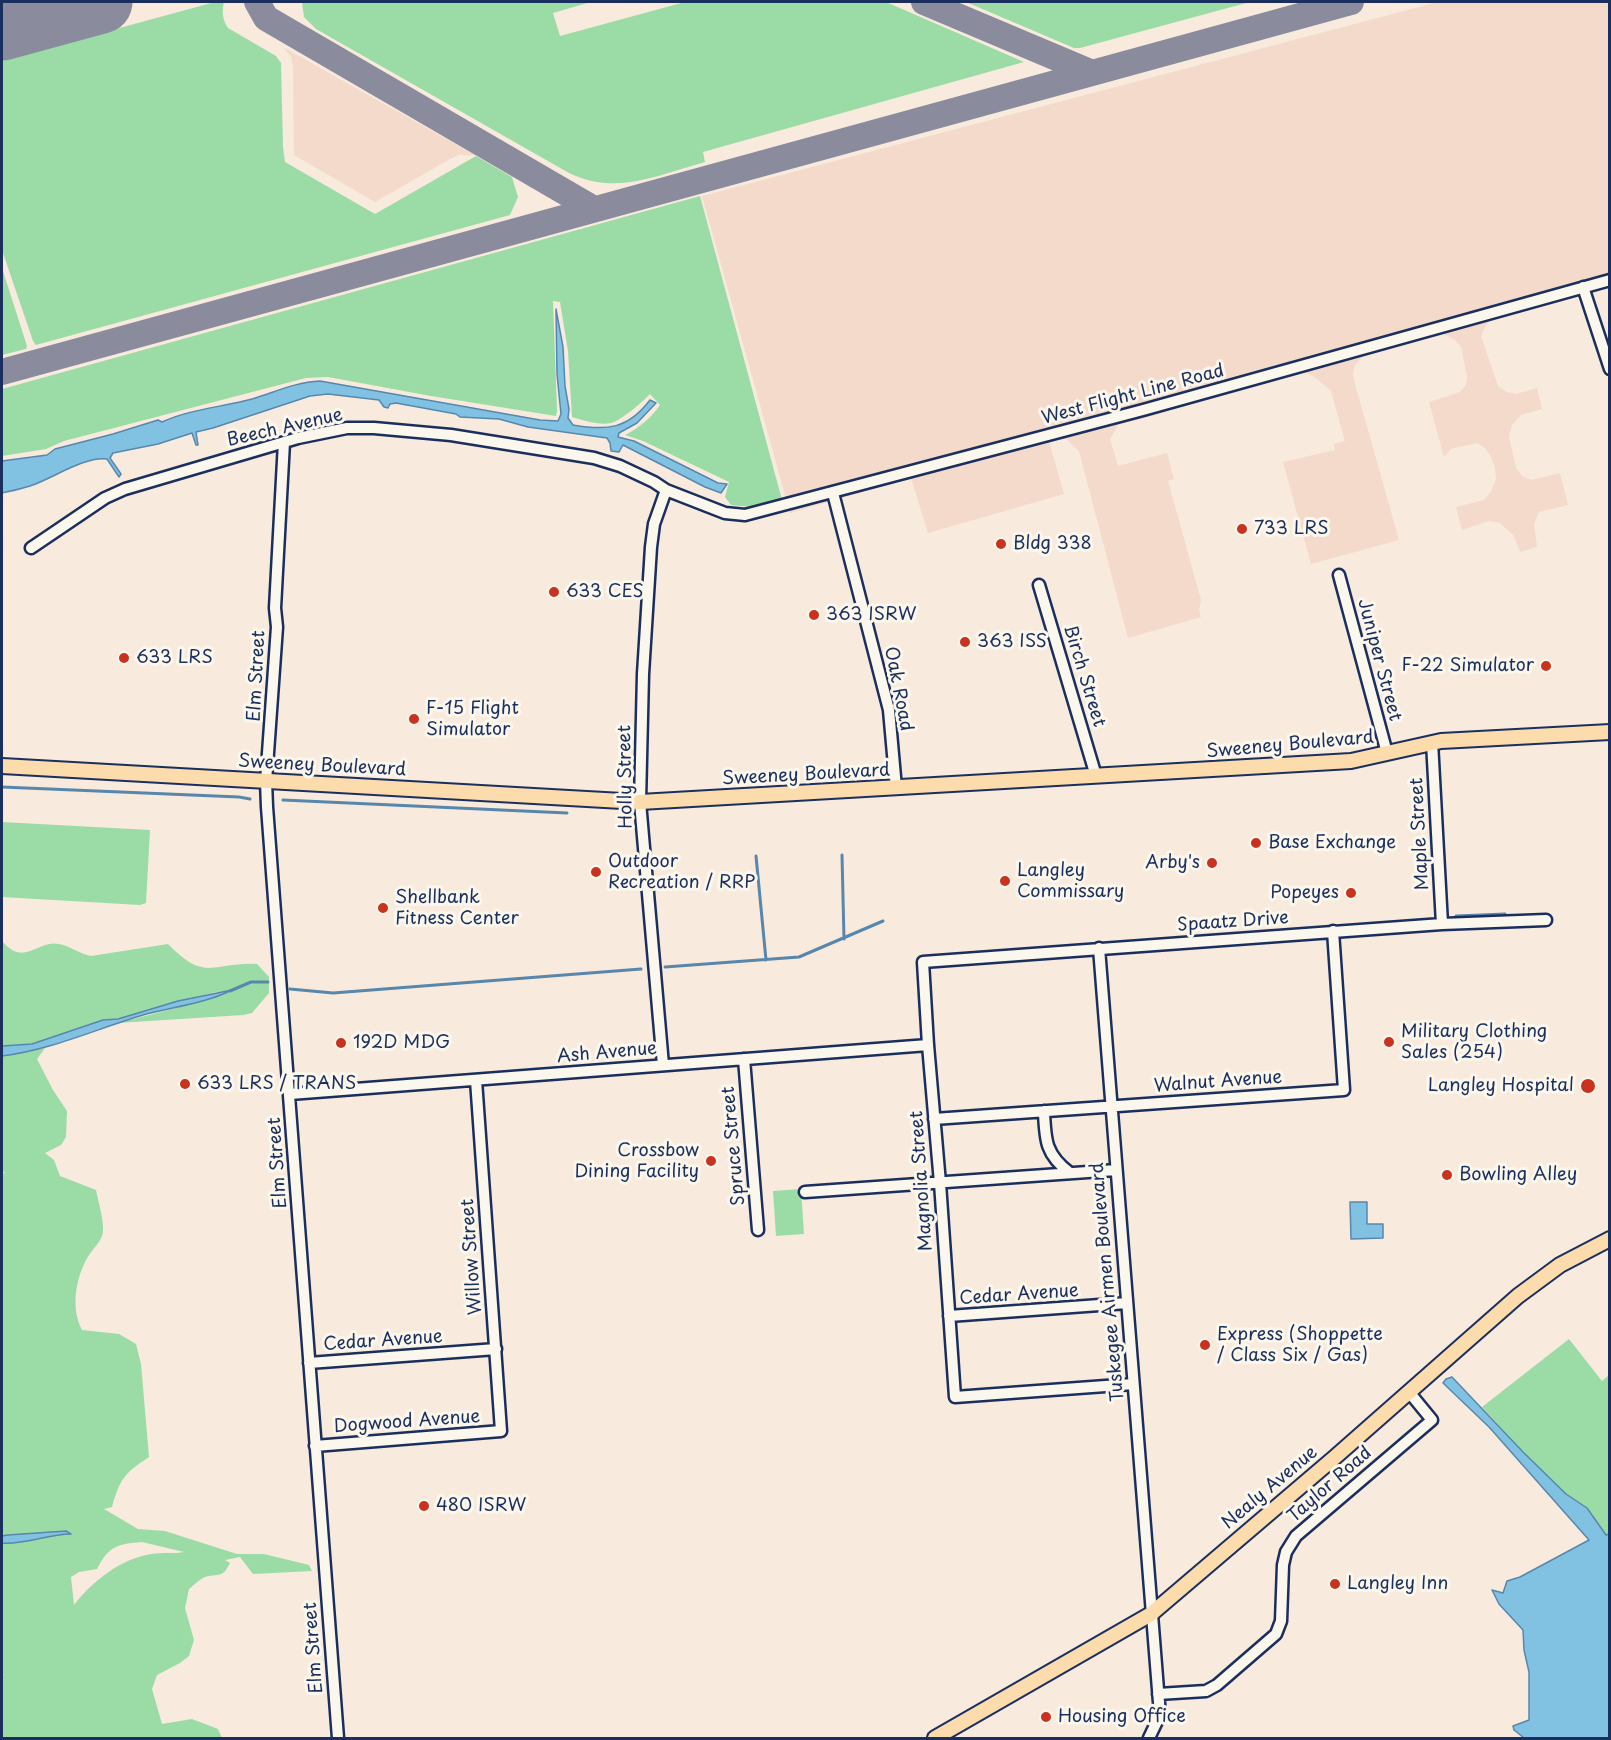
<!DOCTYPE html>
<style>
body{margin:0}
#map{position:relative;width:1611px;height:1740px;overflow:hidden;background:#f8eadd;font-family:"Playpen Sans",sans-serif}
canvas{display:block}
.frame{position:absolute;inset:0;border:3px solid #1b2f5e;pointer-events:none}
</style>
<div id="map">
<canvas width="1611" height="1740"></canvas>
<div class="frame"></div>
</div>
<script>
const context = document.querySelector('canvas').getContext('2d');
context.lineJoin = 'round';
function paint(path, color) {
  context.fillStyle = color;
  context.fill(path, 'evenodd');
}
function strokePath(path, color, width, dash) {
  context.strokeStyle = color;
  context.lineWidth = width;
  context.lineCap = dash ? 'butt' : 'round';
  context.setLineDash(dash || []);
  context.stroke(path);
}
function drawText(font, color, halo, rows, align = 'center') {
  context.font = font + ' "Playpen Sans",sans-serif';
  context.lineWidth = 6;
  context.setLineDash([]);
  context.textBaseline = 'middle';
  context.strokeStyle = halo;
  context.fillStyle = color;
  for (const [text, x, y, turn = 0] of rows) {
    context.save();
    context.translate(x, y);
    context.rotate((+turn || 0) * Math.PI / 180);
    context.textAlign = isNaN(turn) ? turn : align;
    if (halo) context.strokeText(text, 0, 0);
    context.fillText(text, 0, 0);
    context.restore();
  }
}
const built = new Path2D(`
 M1438,2H1609V286L1492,319L1486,325L1481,336L1498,386L1507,392L1516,394L1537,388L1542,409L1521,415L1512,425L1509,437L1516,468L1522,476L1531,480L1560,473L1568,505L1539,512L1534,524L1537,547L1520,552L1514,536L1500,523L1489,521L1462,530L1456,507L1484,500L1491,491L1496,479L1495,468L1490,455L1485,448L1477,443L1451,449L1444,457L1429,402L1460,392L1466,385L1467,377L1461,347L1455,340L1440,332L1367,352L1355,365L1353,375L1355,384L1399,540L1311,564L1283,462L1335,450L1334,444L1345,441L1331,391L1316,378L1307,373L1299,372L1168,408L1166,412L1118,425L1110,439L1118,466L1167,453L1174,479L1168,481L1201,600L1199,610L1201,617L1128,638L1079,451L1066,439L1049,441L1064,494L928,533L911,478L790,513L702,196Z
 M283,47L475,155H459L450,159L375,202L294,155L293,66L291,57Z`);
const green = new Path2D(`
 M215,2H224C222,11 222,19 228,28L276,56L281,63L283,147L285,162L375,214L476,156L512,177L518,197L510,215L36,345L33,341L2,250V60Z
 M302,2H591L553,13L560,36L685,2H886L1024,62L703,152L705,162C658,175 616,196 569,173L316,29L304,17Z
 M966,2H1250L1080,48H1074Z
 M700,196L782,500L751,507L731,505L725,497L729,482L643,441L625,435C639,428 651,418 660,405L650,394C642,402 622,420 611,423C600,426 582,420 572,417L568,351L560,302L553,301L557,411L556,416L431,396L328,377L306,378L64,441L46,449L2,456V389Z
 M2,268L27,346L26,349L2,355Z
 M2,822L150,830L146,903L140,905L2,897Z
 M2,941C25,968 37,939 59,944C71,946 79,954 91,956L168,944C206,983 212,962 257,964L269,977V993L252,1013L243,1015L118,1023L211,999L230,991L216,992L178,1002L118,1019L103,1020L42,1041L23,1046H2Z
 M45,1048L37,1059L53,1090L67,1111L66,1137L61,1145L45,1153L54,1160L60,1176L96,1190C98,1201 106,1226 102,1236C100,1242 93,1249 89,1255C76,1276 70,1307 82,1330L119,1334L136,1344L141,1364L149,1457C125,1473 120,1478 112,1507L104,1509L138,1529L165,1531L237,1554H264L309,1565L312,1571L253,1574L240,1557L225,1560L230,1563C222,1579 219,1573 205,1577C200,1579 194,1585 189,1589L185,1608L194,1640L189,1656L180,1663L157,1675L152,1689L162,1724L192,1719L218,1729L222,1738H2V1676L4,1674H2V1543C24,1545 46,1534 69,1534L66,1531L2,1536V1175L6,1171L2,1173V1056ZM142,1542L184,1552C174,1554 162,1552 151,1554C120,1559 93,1581 74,1605L71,1577L79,1572L97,1569C109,1546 117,1544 142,1542Z
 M801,1189L804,1234L776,1236L773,1191Z
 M1569,1339L1602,1381L1609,1375V1534L1606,1535L1587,1508L1566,1494L1523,1452L1482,1407Z`);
const water = new Path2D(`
 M556,309L563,347L565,386L569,409L568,418L573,425C607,431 628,429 650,400L656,403L637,423L619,433L618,437L634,441L718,483L727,484L721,493L705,487L623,445L619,452L611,451L610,443L607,438L528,427L499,419L460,417L456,414L396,403L390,404L388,408L384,407L379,400L328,394L310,396L213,428L196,432L198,445H196L192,433L158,444L113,453L110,458L121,474L119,477L107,459C84,456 52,479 30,486C21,489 11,491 2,493V461L47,455L55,449L113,434L158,420L162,422C190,409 223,407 252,399C275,392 296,382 320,381L540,420L558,421L561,414L557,374Z
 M232,990C204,1004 172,1007 143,1015C96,1029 51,1050 2,1056V1046L32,1044L103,1020L118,1019L178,1001Z
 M1350,1202H1367V1224H1383V1238L1351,1239Z
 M1452,1377L1523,1452L1566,1494L1587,1508L1606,1535L1609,1534V1738H1524L1514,1730L1513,1726L1529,1720V1672L1524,1650L1523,1630L1499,1604L1492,1590L1503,1593L1507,1581L1520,1577L1589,1540L1489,1427L1443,1383L1446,1379Z
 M66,1531L71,1534C47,1534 25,1545 2,1543V1536L8,1535Z`);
const stream = new Path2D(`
 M2,787L239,797L250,799
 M283,800L567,813
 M842,855L844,939
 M756,856L766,960
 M1456,916L1505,914
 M665,967L799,957L883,921
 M290,989L333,993L641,969
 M230,991L251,982H268`);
const taxiway = new Path2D(`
 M257,2L266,18L594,209
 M924,2L1090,72
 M2,372L1351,2`);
const runway = new Path2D(`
 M2,29L101,2`);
const minor = new Path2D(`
 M1583,287L1610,369
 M284,442L275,608L277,627L266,781L267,807L338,1738
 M833,493L889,710L896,788
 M31,548L105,498L125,489L298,438L347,428H374L451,435L594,458L620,466L654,482L666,490L725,513L745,515L1143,410L1610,280
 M1339,575L1387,753
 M1039,585L1096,776
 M1432,742L1442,924
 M1099,948L1160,1715L1149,1738
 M744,1059L758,1230
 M663,1065L640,802L643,674L651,547L654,524L666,490
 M290,1094L928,1045
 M1044,1111C1045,1141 1046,1155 1070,1173
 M934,1119L1344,1090L1333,931
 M805,1192L1116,1170
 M949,1316L1127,1303
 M309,1363L496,1349
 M1133,1384L955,1397L940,1183L928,1045L923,962L1442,924L1546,920
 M315,1446L501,1431L476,1080
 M1158,1694L1206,1691L1217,1685L1276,1634L1281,1621L1283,1565L1286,1552L1296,1536L1432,1420L1409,1392`);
const major = new Path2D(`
 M2,766L640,802L1351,761L1441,741L1610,732
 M935,1738L1151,1614L1334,1458L1518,1296L1560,1265L1610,1239`);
const markers = [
 [1242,529,6,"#c8321e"],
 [1001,544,6,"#c8321e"],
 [554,592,6,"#c8321e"],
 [814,615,6,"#c8321e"],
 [965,642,6,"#c8321e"],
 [124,658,6,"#c8321e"],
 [1546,666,6,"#c8321e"],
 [414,719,6,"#c8321e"],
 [1256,843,6,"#c8321e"],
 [1212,863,6,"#c8321e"],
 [596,872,6,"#c8321e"],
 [1005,881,6,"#c8321e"],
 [1351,893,6,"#c8321e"],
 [383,908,6,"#c8321e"],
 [1389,1042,6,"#c8321e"],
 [341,1043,6,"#c8321e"],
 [185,1084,6,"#c8321e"],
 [1588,1086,8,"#c8321e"],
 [711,1161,6,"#c8321e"],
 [1447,1175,6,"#c8321e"],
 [1205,1345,6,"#c8321e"],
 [424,1506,6,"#c8321e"],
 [1335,1584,6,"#c8321e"],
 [1046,1717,6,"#c8321e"]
];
const streetNames = [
 ["West Flight Line Road",1133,395,-15],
 ["Beech Avenue",285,428,-13],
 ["Juniper Street",1379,660,75],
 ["Elm Street",257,676,-87],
 ["Birch Street",1084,676,73],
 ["Oak Road",898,689,79],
 ["Sweeney Boulevard",1290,745,-5],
 ["Sweeney Boulevard",322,766,3],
 ["Sweeney Boulevard",806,775,-3],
 ["Holly Street",626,777,-91],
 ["Maple Street",1420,834,-93],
 ["Spaatz Drive",1233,922,-4],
 ["Ash Avenue",607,1053,-5],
 ["Walnut Avenue",1218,1082,-4],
 ["Spruce Street",734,1146,-95],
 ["Elm Street",278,1163,-94],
 ["Magnolia Street",922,1181,-94],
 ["Willow Street",472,1257,-94],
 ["Tuskegee Airmen Boulevard",1108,1282,-95],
 ["Cedar Avenue",1019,1295,-4],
 ["Cedar Avenue",383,1341,-4],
 ["Dogwood Avenue",407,1422,-4],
 ["Taylor Road",1330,1485,-41],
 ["Nealy Avenue",1270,1488,-40],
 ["Elm Street",314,1648,-94]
];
const poiNames = [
 ["733 LRS",1254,529],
 ["Bldg 338",1013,544],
 ["633 CES",566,592],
 ["363 ISRW",826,615],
 ["363 ISS",977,642],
 ["633 LRS",136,658],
 ["F-22 Simulator",1534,666,"right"],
 ["F-15 Flight",426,709],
 ["Simulator",426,730],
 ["Base Exchange",1268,843],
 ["Outdoor",608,862],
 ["Recreation / RRP",608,883],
 ["Arby's",1200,863,"right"],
 ["Langley",1017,871],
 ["Commissary",1017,892],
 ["Popeyes",1339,893,"right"],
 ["Shellbank",395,898],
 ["Fitness Center",395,919],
 ["Military Clothing",1401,1032],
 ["Sales (254)",1401,1053],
 ["192D MDG",353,1043],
 ["633 LRS / TRANS",197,1084],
 ["Langley Hospital",1574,1086,"right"],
 ["Crossbow",699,1151,"right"],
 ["Dining Facility",699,1172,"right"],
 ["Bowling Alley",1459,1175],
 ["Express (Shoppette",1217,1335],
 ["/ Class Six / Gas)",1217,1356],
 ["480 ISRW",436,1506],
 ["Langley Inn",1347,1584],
 ["Housing Office",1058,1717]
];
paint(built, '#f4dacb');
paint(green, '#9bdca6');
paint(water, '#81c2e2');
strokePath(water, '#5887ad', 1.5);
strokePath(stream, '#5887ad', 3);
strokePath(taxiway, '#8a8c9e', 26);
strokePath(runway, '#8a8c9e', 63);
strokePath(minor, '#1b2f5e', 15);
strokePath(major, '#1b2f5e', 18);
strokePath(minor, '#fbf7ec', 10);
strokePath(major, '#fcdcac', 14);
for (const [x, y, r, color] of markers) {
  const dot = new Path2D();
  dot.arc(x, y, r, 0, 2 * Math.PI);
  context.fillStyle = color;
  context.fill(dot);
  strokePath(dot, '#fbf7ec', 2);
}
drawText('18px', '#1b2f5e', '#fbf7ec', streetNames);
drawText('18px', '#1b2f5e', '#fbf7ec', poiNames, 'left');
</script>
